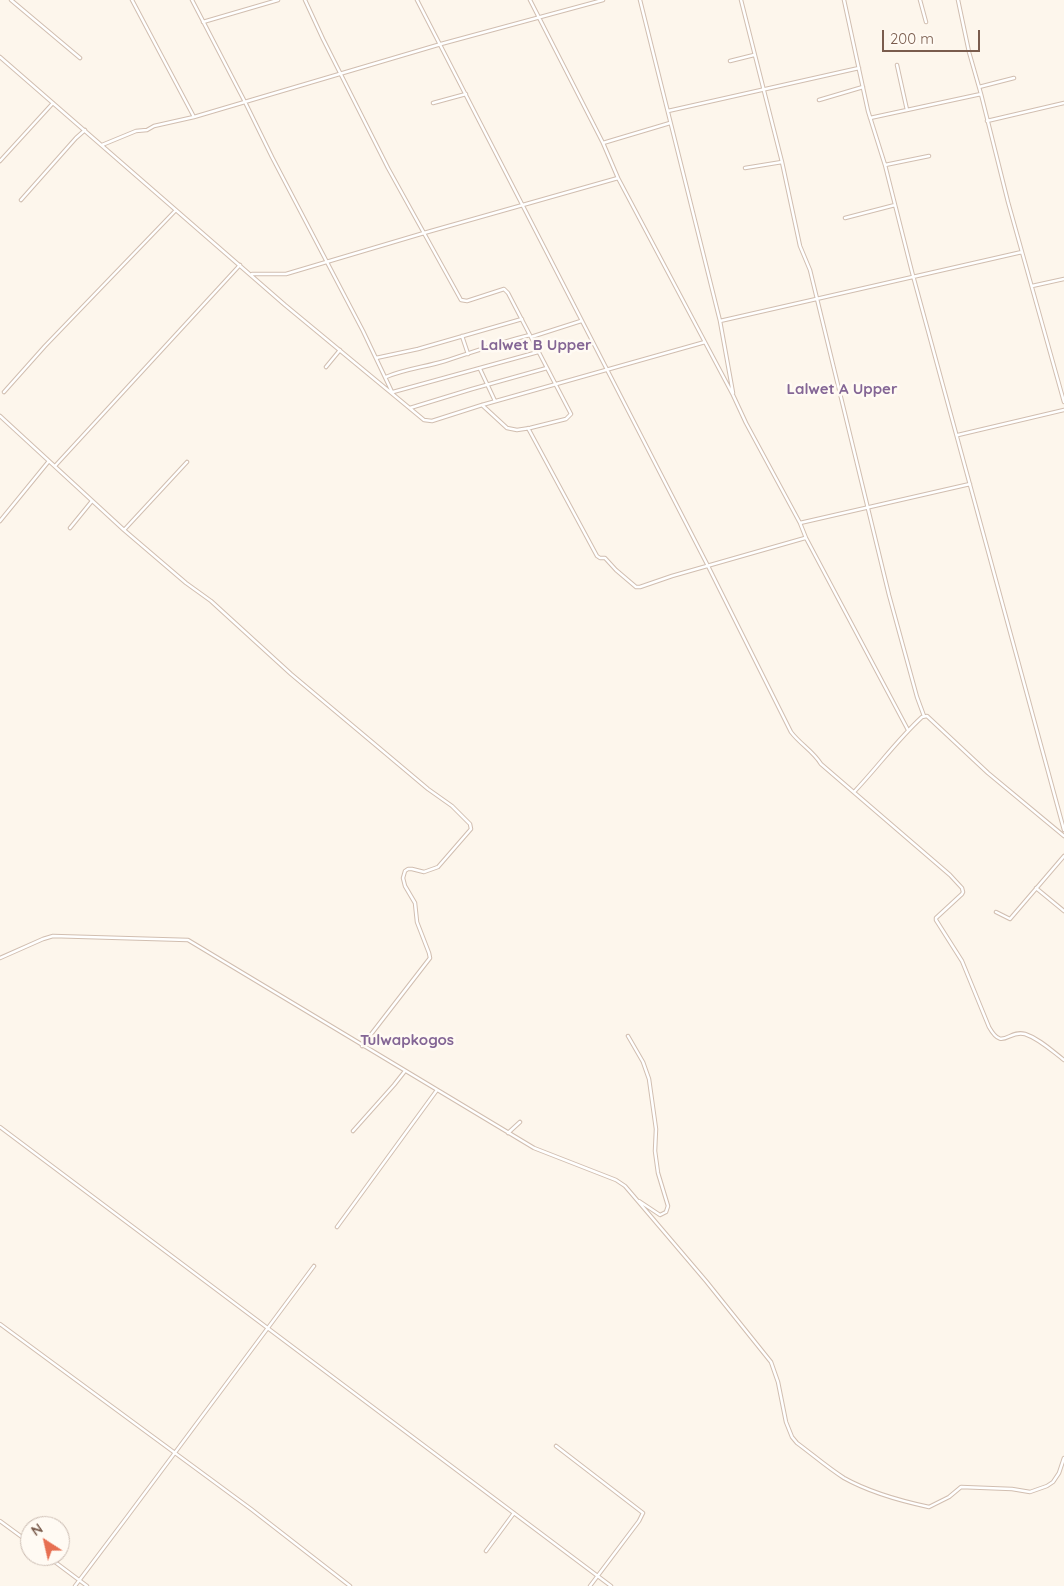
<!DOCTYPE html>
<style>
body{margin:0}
#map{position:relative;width:1064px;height:1586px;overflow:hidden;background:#fdf6ec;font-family:Quicksand,sans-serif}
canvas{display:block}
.north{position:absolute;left:20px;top:1516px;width:50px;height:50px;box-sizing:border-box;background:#fffaf3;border:1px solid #cabbb1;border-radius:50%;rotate:325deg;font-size:14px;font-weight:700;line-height:20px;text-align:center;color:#7a5c4d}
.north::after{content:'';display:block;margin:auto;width:18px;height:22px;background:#e76f51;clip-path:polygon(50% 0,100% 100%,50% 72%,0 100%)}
.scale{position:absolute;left:882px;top:30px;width:98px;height:22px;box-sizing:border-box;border:2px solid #7a5c4d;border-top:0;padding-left:6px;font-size:15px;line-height:18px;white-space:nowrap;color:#7a5c4d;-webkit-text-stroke:4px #fffaf3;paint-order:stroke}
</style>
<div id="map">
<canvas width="1064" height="1586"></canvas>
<div class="north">N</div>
<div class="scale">200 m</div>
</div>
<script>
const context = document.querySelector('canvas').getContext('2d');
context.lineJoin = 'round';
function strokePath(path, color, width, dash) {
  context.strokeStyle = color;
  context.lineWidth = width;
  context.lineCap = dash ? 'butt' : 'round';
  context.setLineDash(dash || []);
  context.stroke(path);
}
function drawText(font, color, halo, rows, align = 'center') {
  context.font = font + ' Quicksand,sans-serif';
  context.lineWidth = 5;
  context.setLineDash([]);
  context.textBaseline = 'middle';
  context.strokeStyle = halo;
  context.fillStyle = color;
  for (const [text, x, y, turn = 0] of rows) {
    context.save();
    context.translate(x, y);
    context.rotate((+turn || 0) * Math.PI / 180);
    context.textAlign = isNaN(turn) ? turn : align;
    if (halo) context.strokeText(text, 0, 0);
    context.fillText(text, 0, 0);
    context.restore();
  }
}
const minor = new Path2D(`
 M11,0L80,58
 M132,0L194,117
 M192,0L245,102L272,157L363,331L393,394
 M305,0L323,39L388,168L461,300L467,301L504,289L508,293L571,414L566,419L530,428L517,430L507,428L482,405
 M417,0L708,566L791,732C800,744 813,751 821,764L950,875L962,888L963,892L962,894L936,918V920L962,961L989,1027C1003,1052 1008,1029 1025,1034C1040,1039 1052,1051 1064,1060
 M530,0L603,143L618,178L733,395L746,423L800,523L806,538L908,730
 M640,0L720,321L733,393
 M741,0L782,162L800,246L810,270L889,595L917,697L924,716
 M844,0L868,111L885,165L912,272L1064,830
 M920,0L926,22
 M958,0L969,52L981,94L1008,202L1064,402
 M203,22L278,0
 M0,57L285,305L424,420L432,421L482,405L705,342
 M730,61L754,55
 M897,65L907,110
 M979,87L1014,78
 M819,100L863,87
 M433,103L466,94
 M668,111L859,68
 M870,118L981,94
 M987,121L1064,103
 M603,143L670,123
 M102,145L136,131L147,130L154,126L194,117L441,44L603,0
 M0,161L53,103
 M885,165L929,156
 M745,168L782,162
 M21,200L76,138L85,130
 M845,218L895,205
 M252,274H286L424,233L618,178
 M1032,286L1064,279
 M720,321L1022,252
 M462,336L468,354
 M531,337L581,321
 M376,358L418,349L522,319
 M326,367L340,350
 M480,369L495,401
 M386,377C405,369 425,367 445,361C473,352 501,342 530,335
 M4,392L45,346L176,210
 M393,392L538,352
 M410,408L472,389L547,368
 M0,416L124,530L186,583L211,601L291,674L384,752L428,789L452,806L470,824L471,829L438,867L424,872L412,869H408L405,871L403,878L405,886L415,903L417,922L429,953L430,958L362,1046
 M528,428L597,556L600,558H605L616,570L636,587H640L672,576L805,538
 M958,435L1064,410
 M55,466L240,265
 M0,521L49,461
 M800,523L970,484
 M70,528L92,501
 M124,530L187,462
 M854,792C877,768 897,740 922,717L927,716L988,773L1064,836
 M1036,888L1064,911
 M996,912L1010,919L1064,856
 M0,958L43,939L53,936L188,940L534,1148L616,1180L625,1186L631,1193L706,1281L771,1362L778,1382L786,1422L792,1437L797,1443C812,1454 828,1468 844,1478C869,1492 901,1501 929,1507L949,1497L961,1487L1012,1489L1030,1492L1047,1486L1053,1482L1059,1473L1064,1458
 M628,1036L643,1062L649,1079L656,1129L655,1151L658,1173L668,1206L666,1212L660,1215L639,1201
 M0,1127L611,1586
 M353,1131L394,1085L405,1071
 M508,1133L520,1122
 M337,1227L437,1090
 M0,1324L251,1509L350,1586
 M556,1446L643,1513L639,1521L590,1586
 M0,1521L30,1543
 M486,1551L514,1513
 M47,1556L87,1586
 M75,1586L127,1517L314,1266`);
const quarterNames = [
 ["Lalwet B Upper",536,345],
 ["Lalwet A Upper",842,389],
 ["Tulwapkogos",407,1040]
];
strokePath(minor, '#d1beb0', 4.5);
strokePath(minor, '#fff', 2.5);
drawText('bold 15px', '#846695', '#fffaf3', quarterNames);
</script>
